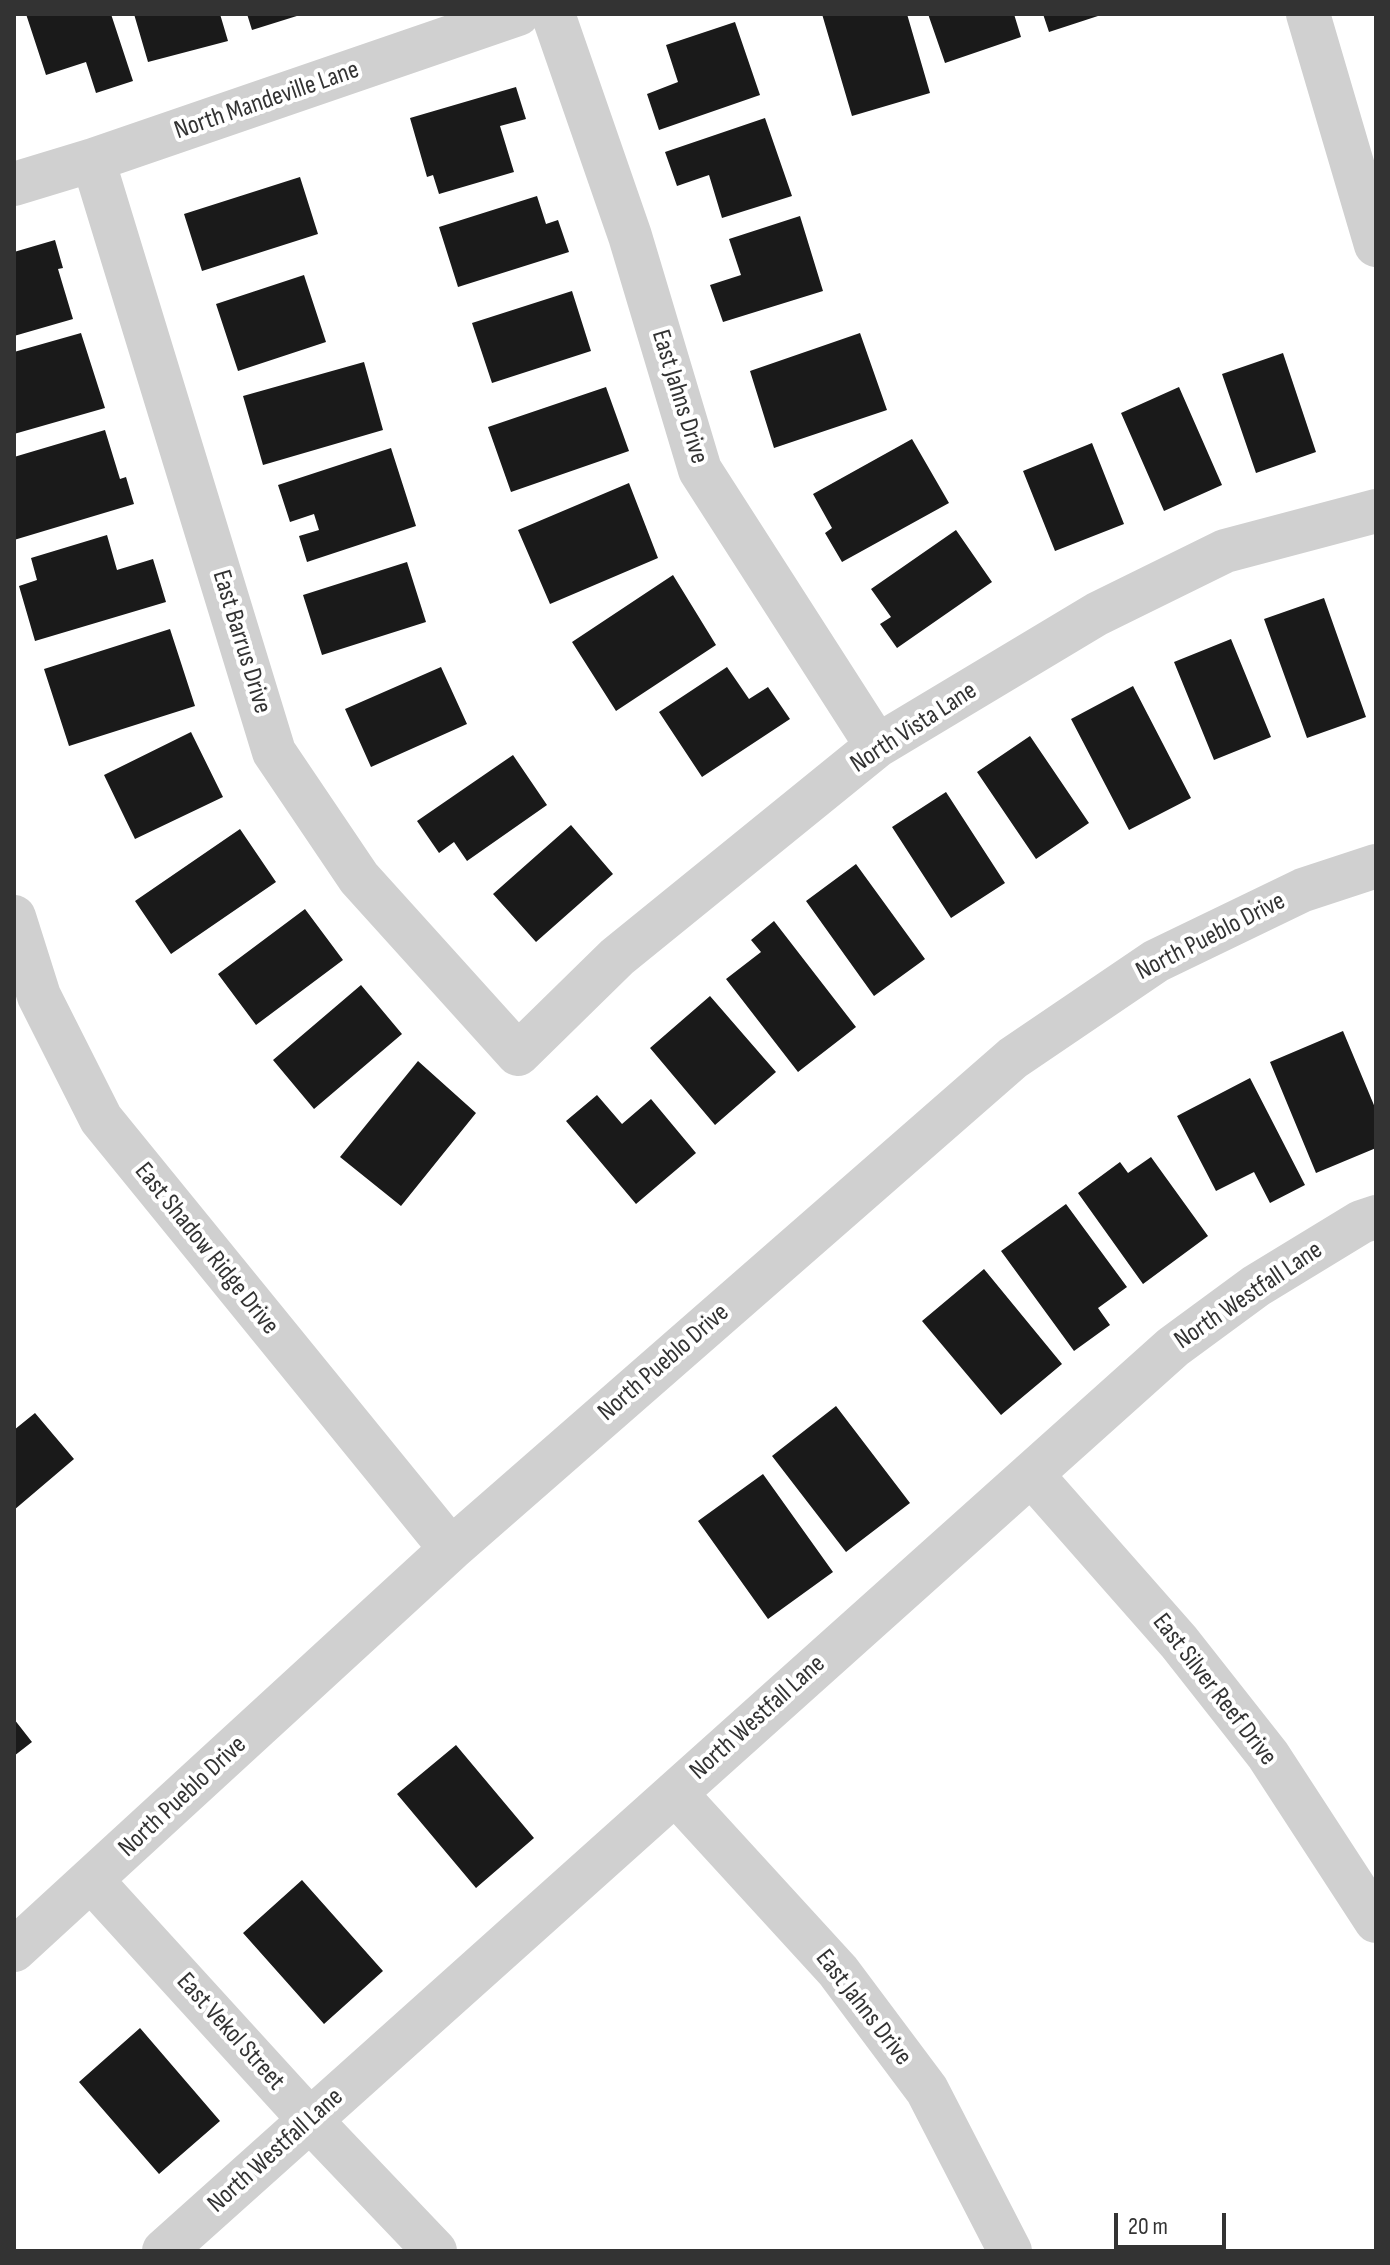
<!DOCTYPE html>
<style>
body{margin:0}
#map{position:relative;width:1390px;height:2265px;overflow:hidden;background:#fff;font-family:"Sofia Sans Condensed",sans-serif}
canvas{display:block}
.frame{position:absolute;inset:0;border:16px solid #333;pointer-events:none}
.scale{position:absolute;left:1114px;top:2213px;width:112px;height:36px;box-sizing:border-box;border:4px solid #333;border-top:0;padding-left:10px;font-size:24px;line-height:28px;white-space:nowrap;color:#333;-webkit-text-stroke:6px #fff;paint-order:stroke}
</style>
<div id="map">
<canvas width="1390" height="2265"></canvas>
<div class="frame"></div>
<div class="scale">20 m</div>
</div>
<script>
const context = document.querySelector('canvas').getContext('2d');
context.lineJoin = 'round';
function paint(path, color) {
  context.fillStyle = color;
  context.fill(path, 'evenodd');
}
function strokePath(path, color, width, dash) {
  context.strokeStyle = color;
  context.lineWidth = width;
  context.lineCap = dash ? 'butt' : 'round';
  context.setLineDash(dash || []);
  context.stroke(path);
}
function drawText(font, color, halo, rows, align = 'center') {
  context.font = font + ' "Sofia Sans Condensed",sans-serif';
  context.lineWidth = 8;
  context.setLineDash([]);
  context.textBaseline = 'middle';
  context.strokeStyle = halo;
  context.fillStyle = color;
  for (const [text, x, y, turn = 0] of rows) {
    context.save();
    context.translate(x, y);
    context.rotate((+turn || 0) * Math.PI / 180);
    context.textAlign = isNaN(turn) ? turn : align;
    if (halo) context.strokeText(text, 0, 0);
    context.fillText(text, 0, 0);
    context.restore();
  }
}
const building = new Path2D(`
 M26,14H111L133,81L96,93L86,62L46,75Z
 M134,14H220L228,41L148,62Z
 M247,14H300V15L252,30Z
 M822,14H907L930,93L852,116Z
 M928,14H1014L1021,37L945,63Z
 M1043,14H1101V15L1049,32Z
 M735,22L760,95L659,130L647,94L678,82L666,45Z
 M516,87L526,119L500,126L514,172L439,194L433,175L427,177L410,118Z
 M765,118L792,196L722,218L709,175L677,186L665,152Z
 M300,177L318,234L202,271L184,214Z
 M537,196L546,224L558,220L569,252L458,287L439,227Z
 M800,216L823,291L723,322L710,285L741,275L729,239Z
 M55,240L63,268L58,269L73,319L14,336V252Z
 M304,275L326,342L238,371L216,304Z
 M572,291L591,351L492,383L472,323Z
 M81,333L105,408L14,434V352Z
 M860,333L887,410L774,448L750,371Z
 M1283,353L1316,452L1256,473L1222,374Z
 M364,362L383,430L263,465L243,396Z
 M606,387L629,451L511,492L488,427Z
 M1179,387L1222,485L1164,511L1121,413Z
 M105,430L120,479L126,477L134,504L14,540V457Z
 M912,439L949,503L842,562L825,533L832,528L813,494Z
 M1092,443L1124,524L1055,551L1023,471Z
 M391,448L416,526L307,562L299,536L319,530L314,514L290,522L278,485Z
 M629,483L658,558L550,604L518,530Z
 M956,530L992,582L897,648L880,624L891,617L871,589Z
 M107,535L117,570L153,559L166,602L35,641L19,586L37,580L31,558Z
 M407,562L426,622L322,655L303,595Z
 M673,575L716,645L616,711L572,642Z
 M1324,598L1366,717L1307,738L1264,619Z
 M170,629L195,706L69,746L44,669Z
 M1231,639L1271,737L1214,760L1174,662Z
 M441,667L467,724L371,767L345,709Z
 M727,667L749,699L768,687L790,719L702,777L659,712Z
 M1133,686L1191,798L1129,830L1071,719Z
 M191,732L223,797L135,839L104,775Z
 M1030,736L1089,823L1036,859L977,772Z
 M513,755L547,805L467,861L454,842L439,853L417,821Z
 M946,792L1005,883L951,918L892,827Z
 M571,825L613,874L536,942L493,894Z
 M240,829L276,882L171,954L135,901Z
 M856,864L925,959L874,996L806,901Z
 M305,909L343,960L256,1025L218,974Z
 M774,921L856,1027L798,1072L726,979L761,952L751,940Z
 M361,985L402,1034L314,1109L273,1060Z
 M710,996L776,1072L715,1125L650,1048Z
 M1343,1031L1376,1110V1148L1316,1173L1270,1062Z
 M418,1061L476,1113L401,1206L340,1157Z
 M1250,1078L1305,1185L1270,1203L1254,1172L1216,1191L1177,1116Z
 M597,1095L622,1124L651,1099L696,1153L636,1204L566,1121Z
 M1151,1157L1208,1236L1143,1284L1078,1193L1120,1162L1128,1173Z
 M1066,1204L1127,1287L1098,1308L1110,1325L1074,1351L1001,1251Z
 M984,1269L1062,1364L1001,1415L922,1321Z
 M836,1406L910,1503L846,1552L772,1456Z
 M35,1413L74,1459L14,1510V1430Z
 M763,1474L833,1572L768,1619L698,1521Z
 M14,1719L32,1742L14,1756Z
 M456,1745L534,1838L476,1888L397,1794Z
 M302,1880L383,1971L324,2024L243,1933Z
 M140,2028L220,2121L159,2174L79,2082Z`);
const minor = new Path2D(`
 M553,14L630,236L700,470L877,746
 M1308,14L1376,245
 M93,160L274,752L359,878L518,1054L617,957L877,746L1097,614L1225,551L1376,511
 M14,184L93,160L518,14
 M14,917L39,996L101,1119L451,1549
 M1031,1474L1179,1642L1268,1755L1376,1921
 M675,1793L838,1971L927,2090L1010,2251
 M92,1881L310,2120L435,2251
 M14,1950L451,1549L1013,1058L1156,961L1303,890L1376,866
 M164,2251L1173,1347L1256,1286L1361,1222L1376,1217`);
const streetNames = [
 ["North Mandeville Lane",267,101,-19],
 ["East Jahns Drive",679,397,73],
 ["East Barrus Drive",241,642,73],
 ["North Vista Lane",914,728,-33],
 ["North Pueblo Drive",1211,937,-27],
 ["East Shadow Ridge Drive",206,1249,51],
 ["North Westfall Lane",1249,1296,-34],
 ["North Pueblo Drive",664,1363,-41],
 ["East Silver Reef Drive",1214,1690,52],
 ["North Westfall Lane",758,1718,-42],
 ["North Pueblo Drive",183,1797,-43],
 ["East Jahns Drive",863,2008,52],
 ["East Vekol Street",230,2032,48],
 ["North Westfall Lane",276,2151,-42]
];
paint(building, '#1a1a1a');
strokePath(minor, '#d0d0d0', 44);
drawText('26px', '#333', '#fff', streetNames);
</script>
